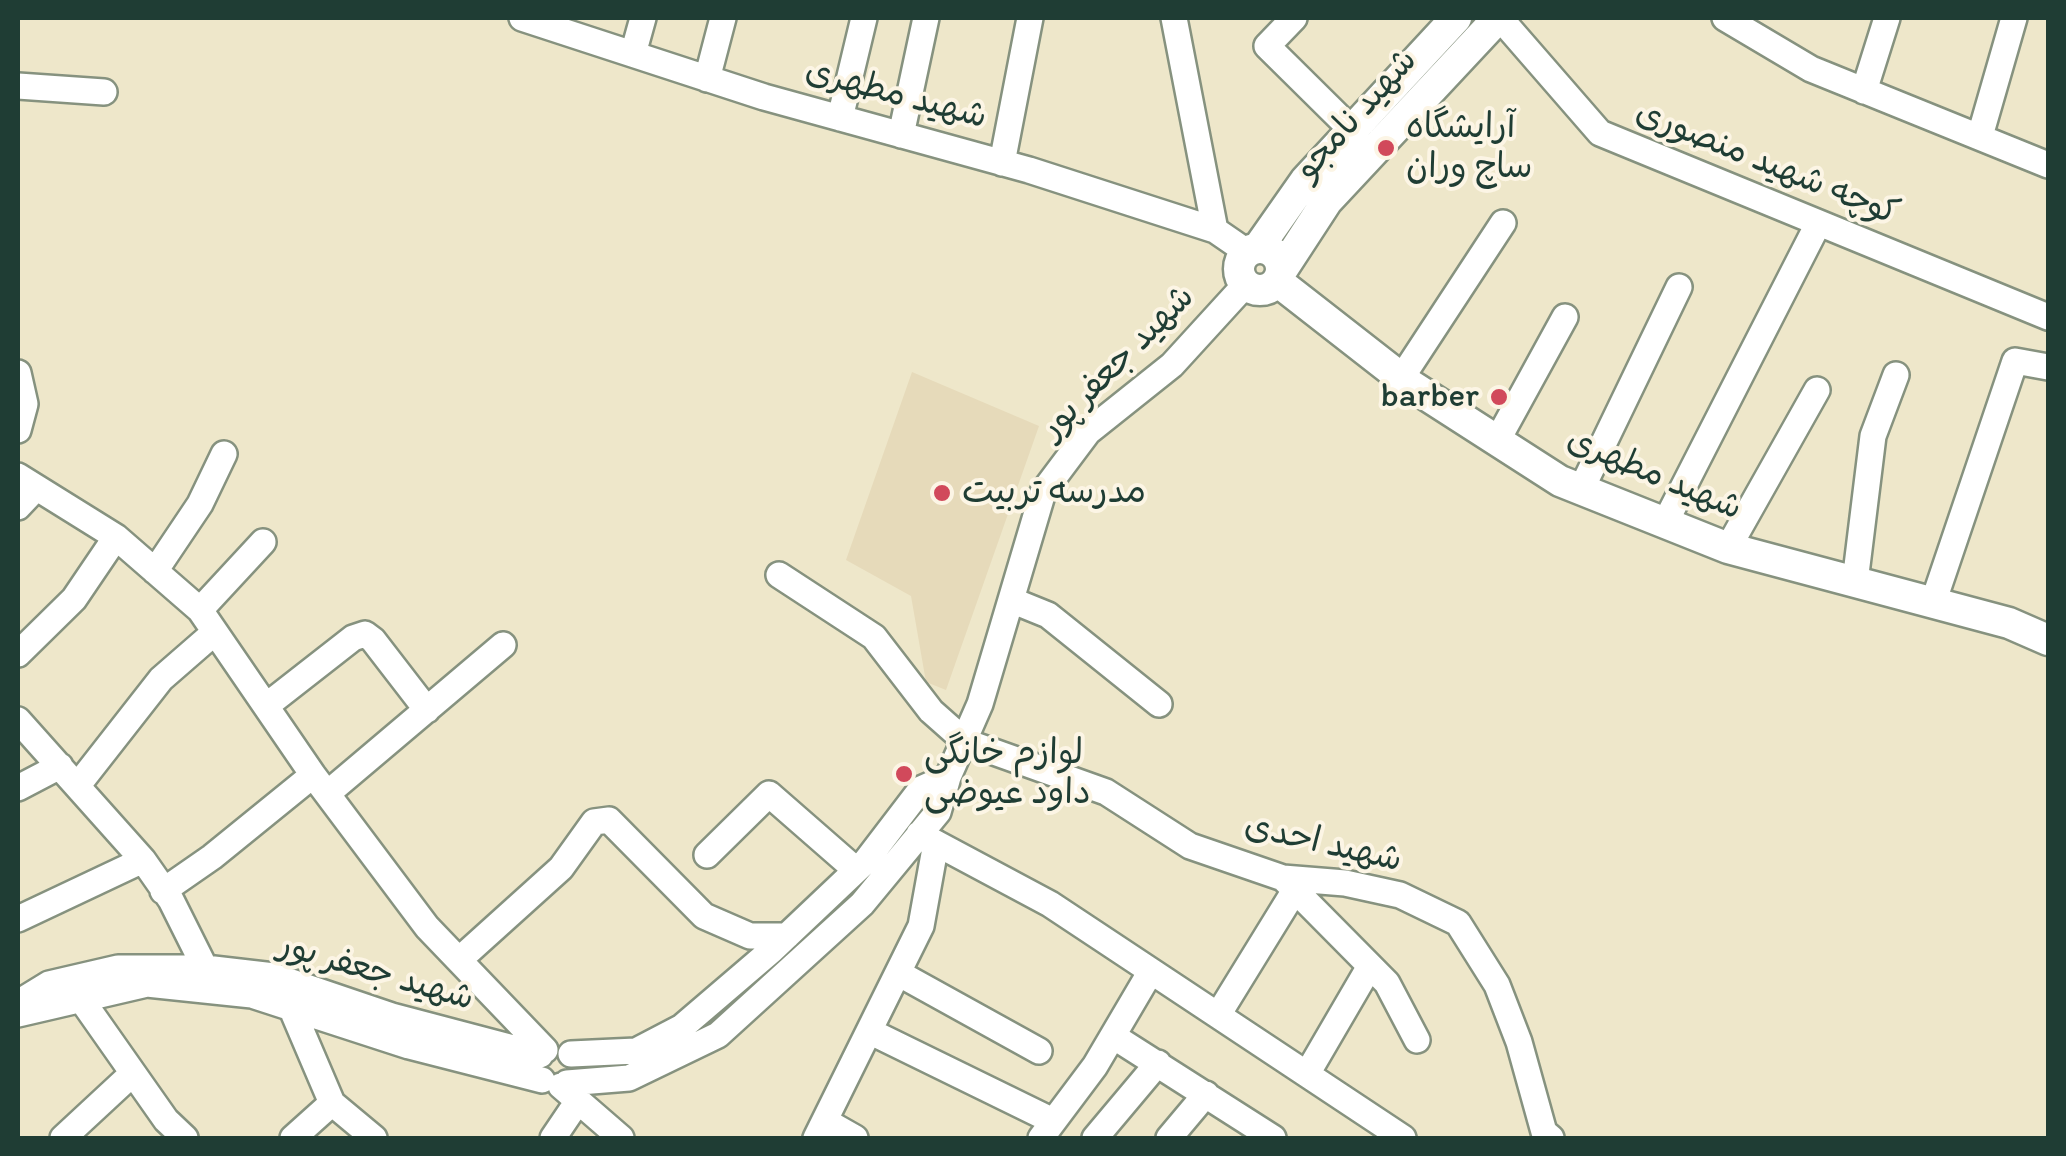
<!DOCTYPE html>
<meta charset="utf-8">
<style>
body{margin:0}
#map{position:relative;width:2066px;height:1156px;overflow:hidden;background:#eee7ca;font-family:Itim,sans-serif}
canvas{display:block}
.frame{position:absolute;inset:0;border:20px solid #1f3d34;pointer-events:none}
</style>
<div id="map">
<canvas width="2066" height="1156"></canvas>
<div class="frame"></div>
</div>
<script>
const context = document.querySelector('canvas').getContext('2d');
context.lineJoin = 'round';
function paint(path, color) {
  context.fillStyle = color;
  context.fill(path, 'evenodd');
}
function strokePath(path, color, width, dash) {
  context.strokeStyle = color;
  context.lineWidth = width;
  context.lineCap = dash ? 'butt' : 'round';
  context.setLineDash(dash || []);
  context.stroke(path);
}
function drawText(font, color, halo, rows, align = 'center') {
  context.font = font + ' Itim,"Playpen Sans Arabic",sans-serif';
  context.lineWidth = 8;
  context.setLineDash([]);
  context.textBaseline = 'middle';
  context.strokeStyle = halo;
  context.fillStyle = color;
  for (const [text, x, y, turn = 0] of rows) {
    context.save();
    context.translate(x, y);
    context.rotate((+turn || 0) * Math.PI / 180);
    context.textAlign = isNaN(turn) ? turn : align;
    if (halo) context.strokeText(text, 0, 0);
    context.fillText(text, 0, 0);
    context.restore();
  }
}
const built = new Path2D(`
 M912,372L1039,426L946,690L926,682L911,596L846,560Z`);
const minor = new Path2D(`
 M522,18L764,97L1029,170L1215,230L1247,252
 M1174,18L1215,230
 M1294,18L1267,46L1352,130
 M1500,18L1600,133L2048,317
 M1725,18L1811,69L2048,165
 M633,54L643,18
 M707,79L723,18
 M18,86L104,92
 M1864,91L1887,18
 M840,118L864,18
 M901,135L926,18
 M1980,136L2014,18
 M1002,163L1030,18
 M18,373L25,404L18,430
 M1402,377L1503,223
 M1497,441L1565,317
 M18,476L116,537L200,610L313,775L427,927L545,1050
 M1581,490L1679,287
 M18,507L36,488
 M1665,523L1818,224
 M1728,548L1817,390
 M155,571L200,504L224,454
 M779,575L874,637L931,711L966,742L1106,792L1190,846L1283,878L1345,883L1400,895L1458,923L1497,985L1519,1042L1544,1132L1551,1138
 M1855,582L1873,436L1896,375
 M1011,600L1048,615L1159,704
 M1933,603L2015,361L2048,367
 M200,610L263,542
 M18,654L74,599L116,537
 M266,706L353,638L365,634L373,640L427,710
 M18,720L143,860L171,900L205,968
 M78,785L161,679L215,632
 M18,788L60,766
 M328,793L503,645
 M919,834L1050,904L1403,1138
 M707,855L769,794L856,870
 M1283,878L1387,983L1417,1040
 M163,891L212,857L313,775
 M18,919L143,860
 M459,960L561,868L594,822L609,820L704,916L750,936H787
 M898,973L1039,1051
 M81,999L166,1120L185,1138
 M18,1003L49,984L118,968H205L274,976L392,1016L540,1055
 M291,1007L332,1103L374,1138
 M18,1014L147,984L252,995L409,1046L542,1080
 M1218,1015L1295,890
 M869,1031L1053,1121
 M1113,1036L1273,1138
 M571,1054L636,1051L682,1027L772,950L866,861L921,789L948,777
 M1307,1074L1370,966
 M567,1083L629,1078L718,1035L862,904L938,812L948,777L980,704L1043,492L1088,432L1172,365L1246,284
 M561,1086L621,1138
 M825,1121L855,1138
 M63,1138L132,1074
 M293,1138L332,1103
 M553,1138L578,1101
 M816,1138L921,926L936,843
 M1041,1138L1095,1066L1151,971
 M1095,1138L1158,1063
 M1169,1138L1206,1094`);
const major = new Path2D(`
 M1258,248L1305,181L1456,18
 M1239 269a21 21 0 1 1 42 0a21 21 0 1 1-42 0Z
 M1282,270L1327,201L1498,18
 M1277,281L1409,384L1560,481L1728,548L2009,623L2048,640`);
const markers = [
 [1386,148,10,"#d1495b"],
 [1499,397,10,"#d1495b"],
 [942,493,10,"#d1495b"],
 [904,774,10,"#d1495b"]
];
const streetNames = [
 ["شهید مطهری",896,95,15],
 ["شهید نامجو",1357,115,-48],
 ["کوچه شهید منصوری",1767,164,22],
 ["شهید جعفر پور",1118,363,-45],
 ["شهید مطهری",1654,475,23],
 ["شهید احدی",1323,844,13],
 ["شهید جعفر پور",376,973,16]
];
const poiNames = [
 ["آرایشگاه",1406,128],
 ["ساچ وران",1406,168],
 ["barber",1479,397,"right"],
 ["مدرسه تربیت",962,493],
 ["لوازم خانگی",924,754],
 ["داود عیوضی",924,794]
];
paint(built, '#e6daba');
strokePath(minor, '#86927f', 30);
strokePath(major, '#86927f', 35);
strokePath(minor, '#fff', 25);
strokePath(major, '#fff', 30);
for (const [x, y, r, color] of markers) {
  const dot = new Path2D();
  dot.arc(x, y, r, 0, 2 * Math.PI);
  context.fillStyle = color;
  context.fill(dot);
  strokePath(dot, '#fcf5e5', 4);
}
drawText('35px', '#1f3d34', '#fcf5e5', streetNames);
drawText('35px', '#1f3d34', '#fcf5e5', poiNames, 'left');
</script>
